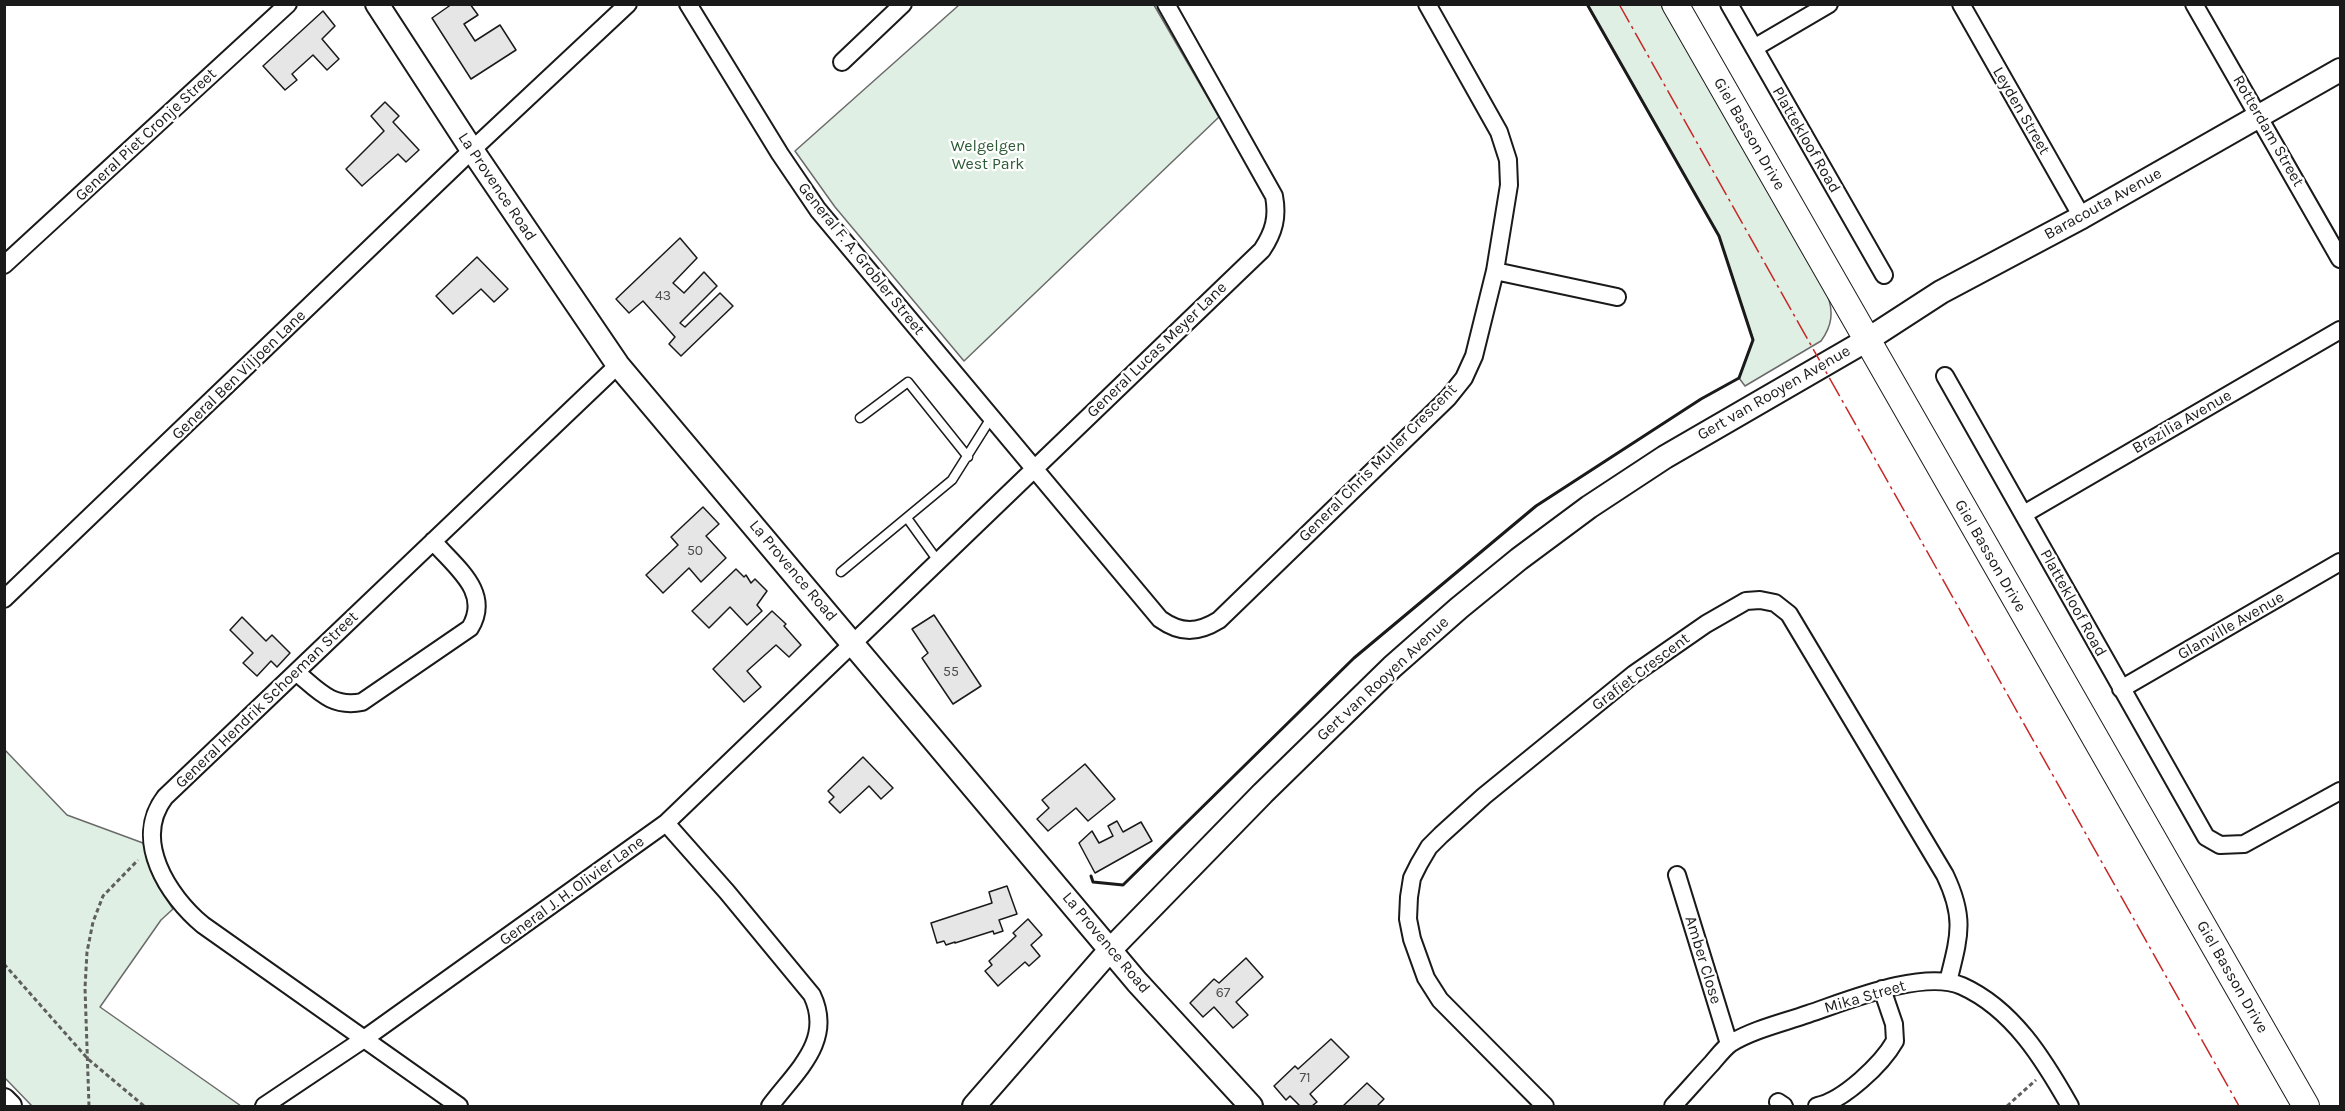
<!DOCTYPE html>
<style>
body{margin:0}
#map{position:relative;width:2345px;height:1111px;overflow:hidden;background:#fff;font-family:Karla,sans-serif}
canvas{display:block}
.frame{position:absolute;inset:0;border:6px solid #1a1a1a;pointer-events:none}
</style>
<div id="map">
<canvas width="2345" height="1111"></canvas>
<div class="frame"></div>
</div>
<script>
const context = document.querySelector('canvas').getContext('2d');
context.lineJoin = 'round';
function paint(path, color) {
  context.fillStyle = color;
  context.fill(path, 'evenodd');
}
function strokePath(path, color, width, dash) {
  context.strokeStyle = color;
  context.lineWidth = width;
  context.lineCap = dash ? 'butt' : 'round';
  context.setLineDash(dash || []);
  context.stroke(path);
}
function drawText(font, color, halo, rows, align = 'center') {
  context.font = font + ' Karla,sans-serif';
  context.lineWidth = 4.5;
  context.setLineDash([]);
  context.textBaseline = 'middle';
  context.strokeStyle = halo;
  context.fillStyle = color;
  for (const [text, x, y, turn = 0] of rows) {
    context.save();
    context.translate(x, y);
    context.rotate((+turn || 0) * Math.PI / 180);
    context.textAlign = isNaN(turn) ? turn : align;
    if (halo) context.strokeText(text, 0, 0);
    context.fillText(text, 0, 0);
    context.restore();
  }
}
const green = new Path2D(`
 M959,5H1154L1219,117L964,361L835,207L795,151Z
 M1587,5H1661L1827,294C1834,312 1832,326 1821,341L1745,386L1739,378L1753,339L1719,236Z
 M5,750L67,815L143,843L158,886L173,909L161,920L100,1007L241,1106H32L5,1078Z`);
const building = new Path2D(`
 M452,4H470L478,15L464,24L475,41L500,25L516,50L471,79L432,18Z
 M323,11L335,26L322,39L339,59L327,70L313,55L292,74L297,80L285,90L263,66Z
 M385,102L399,116L393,122L419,150L406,162L398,154L362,186L346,169L384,131L371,116Z
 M680,238L697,258L673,283L684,293L704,272L717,286L680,323L685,327L720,293L733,306L681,356L669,344L675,337L643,301L629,313L616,299Z
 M477,257L508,289L494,302L481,289L453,314L436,296Z
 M703,507L719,524L706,536L726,558L701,582L689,568L663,593L646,575L678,545L671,537Z
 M736,569L744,577L746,575L751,583L755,579L767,591L757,605L762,611L747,625L730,607L709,628L692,611Z
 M772,611L786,624L784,626L801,645L789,657L776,645L747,671L761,687L744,702L713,669Z
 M934,615L981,686L953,704L922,658L928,653L912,629Z
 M242,617L266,641L272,635L290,653L277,667L271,661L257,676L243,663L253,653L230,630Z
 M863,757L893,788L881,799L869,786L840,813L829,802L834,797L828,791Z
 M1085,764L1115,799L1088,821L1076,808L1048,831L1037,819L1049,808L1042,800Z
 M1117,821L1123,832L1141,822L1152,841L1095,873L1079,843L1092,831L1099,843L1113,836L1108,826Z
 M1007,886L1017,914L999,920L1003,931L994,934L993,931L955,943V942L946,945L944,941L937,943L931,923L992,903L989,892Z
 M1028,919L1042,935L1031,945L1040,956L1029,966L1025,962L998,986L985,971L992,965L989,961L1016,936L1013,933Z
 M1246,958L1263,977L1236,1002L1248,1015L1233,1028L1214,1007L1203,1017L1190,1003L1214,979L1219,983Z
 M1331,1039L1349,1057L1310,1094L1317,1102L1312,1106H1300L1290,1096L1286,1100L1274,1086L1295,1066L1298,1069Z
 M1367,1083L1384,1099L1377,1106H1343Z`);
const path = new Path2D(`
 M4,964L88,1059L144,1106
 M89,1106L85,988L87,952L93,922L103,896L138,860
 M2007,1106L2036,1080`);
const lane = new Path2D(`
 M860,418L908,382L968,457
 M907,518L938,561
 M841,572L952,480L991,418`);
const street = new Path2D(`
 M688,4L780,154L818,210L1160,619C1181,634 1198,633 1219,620L1448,398L1464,378L1474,356L1495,271L1509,185L1508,160L1499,132L1427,4
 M1729,4L1884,275
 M1961,4L2082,217
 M2194,4L2340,259
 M1754,48L1829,4
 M842,62L903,4
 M4,265L288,4
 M1495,271L1617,297
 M1945,376L2206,837L2220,845L2244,844L2340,791
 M2024,514L2340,330
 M4,599L472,150L628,4
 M296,672C318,690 331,708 362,702L470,628C492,592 455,567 433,541
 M2121,689L2340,562
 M666,823L727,892L812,995C834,1041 796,1071 770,1106
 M1677,875L1729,1044
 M1778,1102L1784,1106
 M264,1106L364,1039L666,823L1262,250C1274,232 1278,217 1274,196L1166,4
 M459,1106L203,925C168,896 132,840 165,797L618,365
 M1545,1106L1440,1000L1426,978L1412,939L1408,919L1409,897L1412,878L1419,864L1429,847L1441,835L1484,796L1634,674L1706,624L1746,601L1760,600L1775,603L1789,614L1945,875C1966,919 1959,937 1948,982
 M1673,1106C1686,1092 1699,1077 1712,1063C1718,1056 1724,1048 1731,1043C1755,1029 1782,1023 1808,1014C1847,1001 1923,969 1962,986C2013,1009 2044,1060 2070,1106
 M1817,1106C1843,1101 1882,1064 1895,1041L1894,1024L1882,989`);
const secondary = new Path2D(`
 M377,4L472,150L618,365L1137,982L1251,1106
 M4,1100L10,1106
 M974,1106L1110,950L1263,793L1392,667L1459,608L1519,559L1589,507L1665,457L1867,340L1941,292L2082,217L2340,70`);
const primary = new Path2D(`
 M1675,4L2306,1106`);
const wall = new Path2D(`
 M1091,876L1093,882L1123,885L1354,658L1536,506L1701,399L1739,378L1753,340L1719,236L1587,4`);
const power = new Path2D(`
 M1619,4L2239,1106`);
const numberNames = [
 ["43",663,296],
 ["50",695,551],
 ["55",951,672],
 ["67",1223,993],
 ["71",1305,1078]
];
const streetNames = [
 ["Leyden Street",2021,111,60],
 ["Rotterdam Street",2268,131,60],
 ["Giel Basson Drive",1749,134,60],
 ["General Piet Cronje Street",146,135,-43],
 ["Plattekloof Road",1806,140,60],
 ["La Provence Road",497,187,56],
 ["Baracouta Avenue",2103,204,-29],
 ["General F. A. Grobler Street",861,259,51],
 ["General Lucas Meyer Lane",1157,350,-44],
 ["General Ben Viljoen Lane",239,375,-44],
 ["Gert van Rooyen Avenue",1774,393,-30],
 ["Brazilia Avenue",2182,422,-30],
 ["General Chris Muller Crescent",1378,463,-45],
 ["Giel Basson Drive",1990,556,60],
 ["La Provence Road",793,571,50],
 ["Plattekloof Road",2073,603,61],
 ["Glanville Avenue",2231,626,-30],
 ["Grafiet Crescent",1641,672,-37],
 ["Gert van Rooyen Avenue",1383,679,-43],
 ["General Hendrik Schoeman Street",267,700,-44],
 ["General J. H. Olivier Lane",572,891,-36],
 ["La Provence Road",1106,943,50],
 ["Amber Close",1703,960,73],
 ["Giel Basson Drive",2232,977,60],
 ["Mika Street",1865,997,-16]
];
const parkNames = [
 ["Welgelgen",988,146],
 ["West Park",988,164]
];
paint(green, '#e0efe3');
strokePath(green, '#6a6a6a', 1.5);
paint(building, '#e6e6e6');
strokePath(building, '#1a1a1a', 1.5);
strokePath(lane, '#1a1a1a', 11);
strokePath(street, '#1a1a1a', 20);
strokePath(secondary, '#1a1a1a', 26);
strokePath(primary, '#1a1a1a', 28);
strokePath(path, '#5f5f5f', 3, [4.5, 3]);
strokePath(lane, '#fff', 8);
strokePath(street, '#fff', 16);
strokePath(secondary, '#fff', 22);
strokePath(primary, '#fff', 26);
strokePath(wall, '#1a1a1a', 3);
strokePath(power, '#c62828', 1.5, [21, 4.5, 3, 4.5]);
drawText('14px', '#4d4d4d', null, numberNames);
drawText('16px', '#1a1a1a', '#fff', streetNames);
drawText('16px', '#2b5a34', '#fff', parkNames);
</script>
